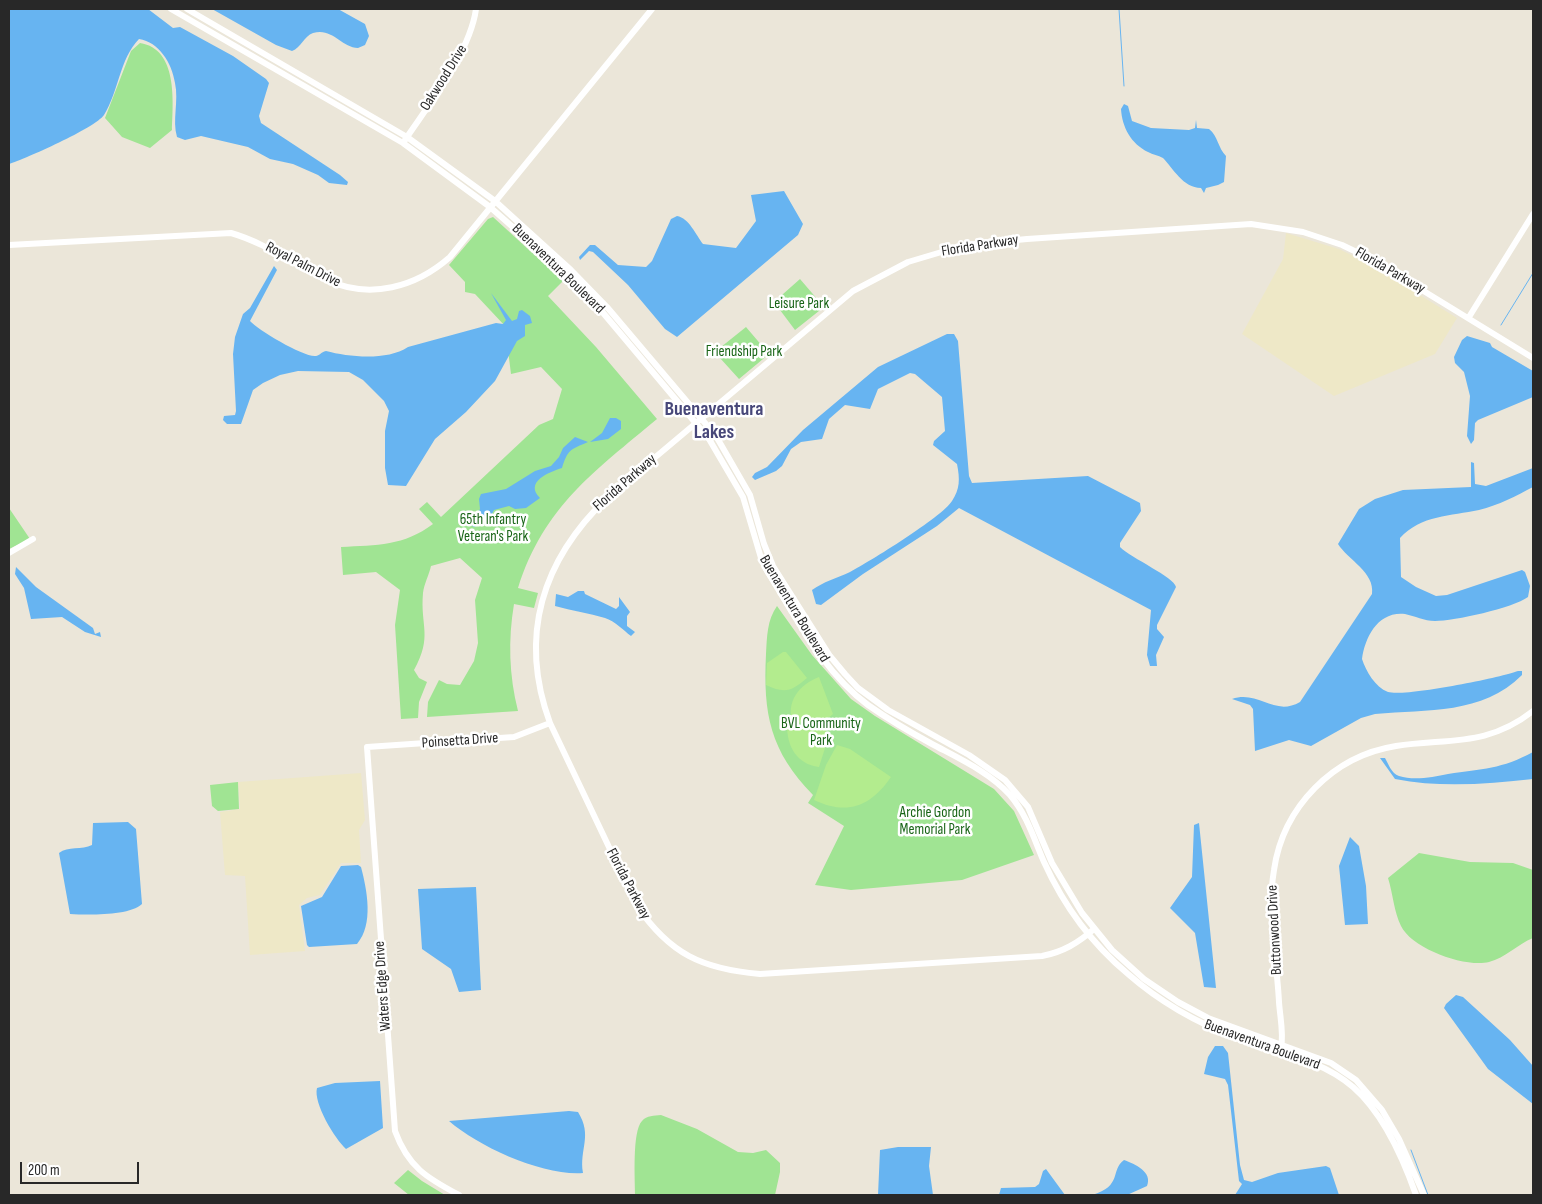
<!DOCTYPE html>
<style>
body{margin:0}
#map{position:relative;width:1542px;height:1204px;overflow:hidden;background:#ebe6d9;font-family:"Sofia Sans Condensed",sans-serif}
canvas{display:block}
.frame{position:absolute;inset:0;border:10px solid #282828;pointer-events:none}
.scale{position:absolute;left:20px;top:1162px;width:119px;height:22px;box-sizing:border-box;border:2px solid #282828;border-top:0;padding-left:6px;font-size:15px;line-height:18px;white-space:nowrap;color:#282828;-webkit-text-stroke:4px #fff;paint-order:stroke}
</style>
<div id="map">
<canvas width="1542" height="1204"></canvas>
<div class="frame"></div>
<div class="scale">200 m</div>
</div>
<script>
const context = document.querySelector('canvas').getContext('2d');
context.lineJoin = 'round';
function paint(path, color) {
  context.fillStyle = color;
  context.fill(path, 'evenodd');
}
function strokePath(path, color, width, dash) {
  context.strokeStyle = color;
  context.lineWidth = width;
  context.lineCap = dash ? 'butt' : 'round';
  context.setLineDash(dash || []);
  context.stroke(path);
}
function drawText(font, color, halo, rows, align = 'center') {
  context.font = font + ' "Sofia Sans Condensed",sans-serif';
  context.lineWidth = 5;
  context.setLineDash([]);
  context.textBaseline = 'middle';
  context.strokeStyle = halo;
  context.fillStyle = color;
  for (const [text, x, y, turn = 0] of rows) {
    context.save();
    context.translate(x, y);
    context.rotate((+turn || 0) * Math.PI / 180);
    context.textAlign = isNaN(turn) ? turn : align;
    if (halo) context.strokeText(text, 0, 0);
    context.fillText(text, 0, 0);
    context.restore();
  }
}
const education = new Path2D(`
 M1286,233L1339,249L1370,264L1457,318L1435,354L1334,396L1242,334L1283,259Z
 M361,773L365,820L359,830L361,863H341L320,895L307,898L299,905L305,951L250,955L245,876L225,875L220,812L240,809L238,782Z`);
const green = new Path2D(`
 M140,43C178,49 173,101 172,130L150,148L122,137L105,118L131,51Z
 M493,217L563,281L548,296L596,347L657,419C595,471 544,506 518,588L538,593L534,608L514,604C508,640 509,675 518,711L427,717L428,702L439,680L447,684L460,685L474,661L478,643L475,600L482,578L460,558L431,566C429,575 424,584 423,593C420,626 433,636 414,670L419,678L427,682L419,702L418,718L401,719L395,625L400,590L376,572L343,575L341,547C377,545 404,546 433,524L419,509L427,502L441,517L539,425L553,419L562,389L541,367L511,374L505,326L475,294L465,292V282L449,265L488,219Z
 M800,279L824,307L795,330L774,302Z
 M746,327L769,354L739,379L720,358L721,347Z
 M9,508L30,539L9,549Z
 M777,606L812,655L851,699L875,716L994,789L1014,811L1034,855L962,880L851,890L815,885L844,826L808,803L813,795C770,751 763,714 766,654C767,637 767,620 777,606Z
 M238,782L239,809L218,811L212,806L210,785Z
 M1419,853L1470,862L1513,863L1533,870V938C1518,944 1505,958 1489,962C1466,968 1412,949 1401,926C1394,912 1393,894 1388,878Z
 M661,1115L697,1129L738,1152L753,1153L766,1150L780,1163V1172L775,1195H635C635,1180 632,1131 642,1121C647,1115 654,1116 661,1115Z
 M408,1170L422,1181L445,1195H409L394,1183Z`);
const pitch = new Path2D(`
 M783,652H786L807,678C792,691 785,694 766,685L767,663Z
 M819,677L833,714C825,723 804,722 793,723C785,702 800,684 819,677Z
 M787,725L826,728V745L819,767C797,764 787,747 787,725Z
 M837,745L850,749L891,777C871,806 848,816 814,800L826,765Z`);
const water = new Path2D(`
 M9,9H148L173,28L180,27L233,56L266,79L269,83L259,116L261,123L340,175L348,182L347,185L329,183L318,175L293,164L270,159L248,147L201,136L185,140L177,137C172,120 179,101 175,83C172,63 159,42 139,39C119,60 119,91 104,115C95,128 25,159 9,164Z
 M212,9H338L365,24L369,36L365,45L358,48C341,47 332,27 313,33C304,36 301,48 292,51L276,45Z
 M1124,104L1128,106L1132,121L1151,128L1189,130L1195,128L1196,120L1197,128L1209,129C1218,136 1218,148 1226,156L1224,182L1218,185L1206,188L1204,193L1201,188C1183,188 1173,168 1163,158C1158,155 1153,155 1148,152C1131,144 1122,127 1121,109Z
 M784,191L803,224L798,235L677,337L665,329L628,285L593,252L589,251L580,260L579,257L590,245H595L618,265L646,267L652,261L671,219L677,216C689,218 696,235 703,244L736,248L756,221L751,195Z
 M274,266L277,270L250,321C258,330 305,358 316,356C319,356 321,352 326,351C349,357 387,361 408,347L496,323L503,324L506,320L491,293L512,321L517,319L519,311L522,310L530,316L532,323L525,325V336L517,341L495,381L466,412L435,439L406,486L388,485L385,468V431L389,411L384,401L363,380L349,372L298,371L280,375L263,383L253,390L241,424H227L223,420L224,416L235,415L236,411L233,354L235,337L243,314L250,308Z
 M947,334H954L958,341L969,476L972,483L1088,476L1140,503L1141,511L1120,543V547C1131,558 1174,577 1176,587L1157,625V629L1164,637L1156,655L1157,666H1150L1147,655L1151,610L959,508L937,526L863,574L821,605L816,604L812,590C823,582 837,578 850,572C869,562 942,517 952,501C960,489 960,479 957,464L933,445L934,441L945,431L942,397L915,374L910,373L878,389L870,409L845,405L829,419L822,439L801,442L791,449L782,466L776,471L755,480L752,477L755,473L767,467L803,430L878,367Z
 M1467,336L1490,343L1492,347L1533,371V397L1478,420L1475,423L1474,440L1471,444L1467,436L1470,396L1464,372L1455,363L1454,357L1462,340Z
 M610,418H616L621,421V429L608,439L590,442L602,433Z
 M575,437L588,442C569,450 568,450 562,468C549,472 524,482 540,498L526,508L515,509L509,506L494,510L492,514L483,518L480,524L474,527L471,525L480,509L479,499L481,494L506,489L535,471L551,466L559,457L563,448Z
 M1471,462L1474,463L1475,484L1486,486L1533,468V487C1516,496 1499,505 1479,510C1451,516 1421,515 1400,538L1401,577L1416,587L1436,596L1447,595L1522,570L1525,572L1530,586L1528,597C1513,608 1454,621 1435,621C1424,621 1415,616 1405,614C1378,611 1365,637 1362,659C1366,671 1375,687 1388,692C1405,697 1499,678 1518,671H1522V675C1482,715 1428,709 1375,714L1361,718L1311,746L1289,740L1255,751L1253,709L1250,705L1232,699C1259,690 1274,717 1300,702L1372,594C1375,572 1348,560 1338,544L1359,509L1375,499L1403,490L1471,487Z
 M16,567L36,587L93,628L95,634L100,632L101,637L85,632L62,617L31,619L24,588L15,574Z
 M578,591H584L585,594L616,609L619,606V597L630,612L627,616V626L635,632L631,636C623,630 615,621 605,618C589,613 572,611 555,606L556,594L568,597Z
 M1533,752V779C1487,784 1441,788 1395,779L1380,758H1385C1389,765 1391,773 1399,776C1414,781 1433,777 1448,774C1482,769 1502,769 1533,752Z
 M128,822L136,829L142,904C129,916 88,915 70,914L59,853C68,846 82,850 92,845L93,823Z
 M1199,823L1216,988L1204,987L1195,933L1170,908L1192,877L1194,825Z
 M1350,837L1359,846L1366,886L1368,924L1345,925L1339,866Z
 M358,865L361,867C367,890 374,924 357,944L309,947L307,945L301,906L322,897L341,866Z
 M476,887L481,990L459,992L451,969L422,949L418,889Z
 M1456,995L1463,997L1510,1040L1533,1066V1104L1488,1069L1444,1008L1446,1004Z
 M1215,1046H1223L1228,1053L1240,1165L1244,1180L1252,1182L1278,1173L1326,1166L1330,1168L1339,1195H1235L1242,1184L1239,1181L1228,1085L1225,1079L1204,1074L1208,1057Z
 M380,1081L383,1128L346,1149C335,1139 313,1103 317,1088L335,1083Z
 M569,1111L578,1112C593,1136 579,1149 583,1173C543,1176 479,1147 449,1121Z
 M898,1147H931L929,1166L933,1195H878L880,1150Z
 M1124,1160C1135,1164 1153,1172 1147,1186L1127,1195H1092C1123,1186 1110,1170 1124,1160Z
 M1046,1169L1065,1195H999L1001,1188L1035,1187L1039,1184L1043,1171Z`);
const stream = new Path2D(`
 M1119,9L1124,86
 M1501,325L1533,273
 M1411,1150L1428,1195`);
const secondary = new Path2D(`
 M171,9L403,143L490,207L565,273L599,308L709,439L743,497L761,558L767,571C796,617 823,672 868,705C888,719 910,732 932,744C960,759 989,772 1010,795C1027,815 1034,839 1044,862C1063,904 1092,944 1128,974C1160,1002 1197,1023 1237,1038C1276,1052 1321,1059 1353,1087C1383,1113 1403,1158 1416,1195
 M187,9L407,137L495,201L571,270L607,307L716,436L750,495L764,544L773,566L830,656L845,674L858,688L888,710L969,755L1005,780L1028,807L1052,863L1082,913L1112,950L1144,979L1178,1002L1208,1018L1331,1063L1356,1080L1382,1110L1399,1139L1424,1195
 M405,140C430,103 470,52 476,9
 M9,245L231,233C266,243 294,265 327,280C370,300 416,287 450,257L652,9
 M1469,317L1533,214
 M9,553L33,539
 M1094,929C1078,943 1063,952 1042,956L760,974C702,969 670,954 637,906L550,723C518,636 542,560 608,497L853,291L908,262L965,245L1027,239L1251,224L1303,232L1342,245L1373,260L1533,358
 M1281,1048C1284,1034 1280,1017 1279,1002C1277,962 1267,909 1274,870C1283,807 1333,756 1396,746C1449,738 1487,747 1533,711
 M459,1195C427,1178 408,1167 395,1131L367,747L514,737L550,723`);
const streetNames = [
 ["Oakwood Drive",444,78,-58],
 ["Florida Parkway",980,246,-9],
 ["Royal Palm Drive",303,265,27],
 ["Buenaventura Boulevard",558,269,44],
 ["Florida Parkway",1390,271,30],
 ["Florida Parkway",625,483,-41],
 ["Buenaventura Boulevard",794,609,59],
 ["Poinsetta Drive",460,741,-4],
 ["Florida Parkway",628,884,62],
 ["Buttonwood Drive",1275,930,-93],
 ["Waters Edge Drive",383,986,-94],
 ["Buenaventura Boulevard",1262,1045,20]
];
const parkNames = [
 ["Leisure Park",799,304],
 ["Friendship Park",744,352],
 ["65th Infantry",493,520],
 ["Veteran's Park",493,537],
 ["BVL Community",821,724],
 ["Park",821,741],
 ["Archie Gordon",935,813],
 ["Memorial Park",935,830]
];
const districtNames = [
 ["Buenaventura",714,410],
 ["Lakes",714,433]
];
paint(education, '#eee8c7');
paint(green, '#a0e493');
paint(pitch, '#b3ec8e');
paint(water, '#67b4f1');
strokePath(stream, '#67b4f1', 1);
strokePath(secondary, '#fff', 6);
drawText('15px', '#282828', '#fff', streetNames);
drawText('15px', '#196517', '#fff', parkNames);
drawText('bold 20px', '#474779', '#fff', districtNames);
</script>
